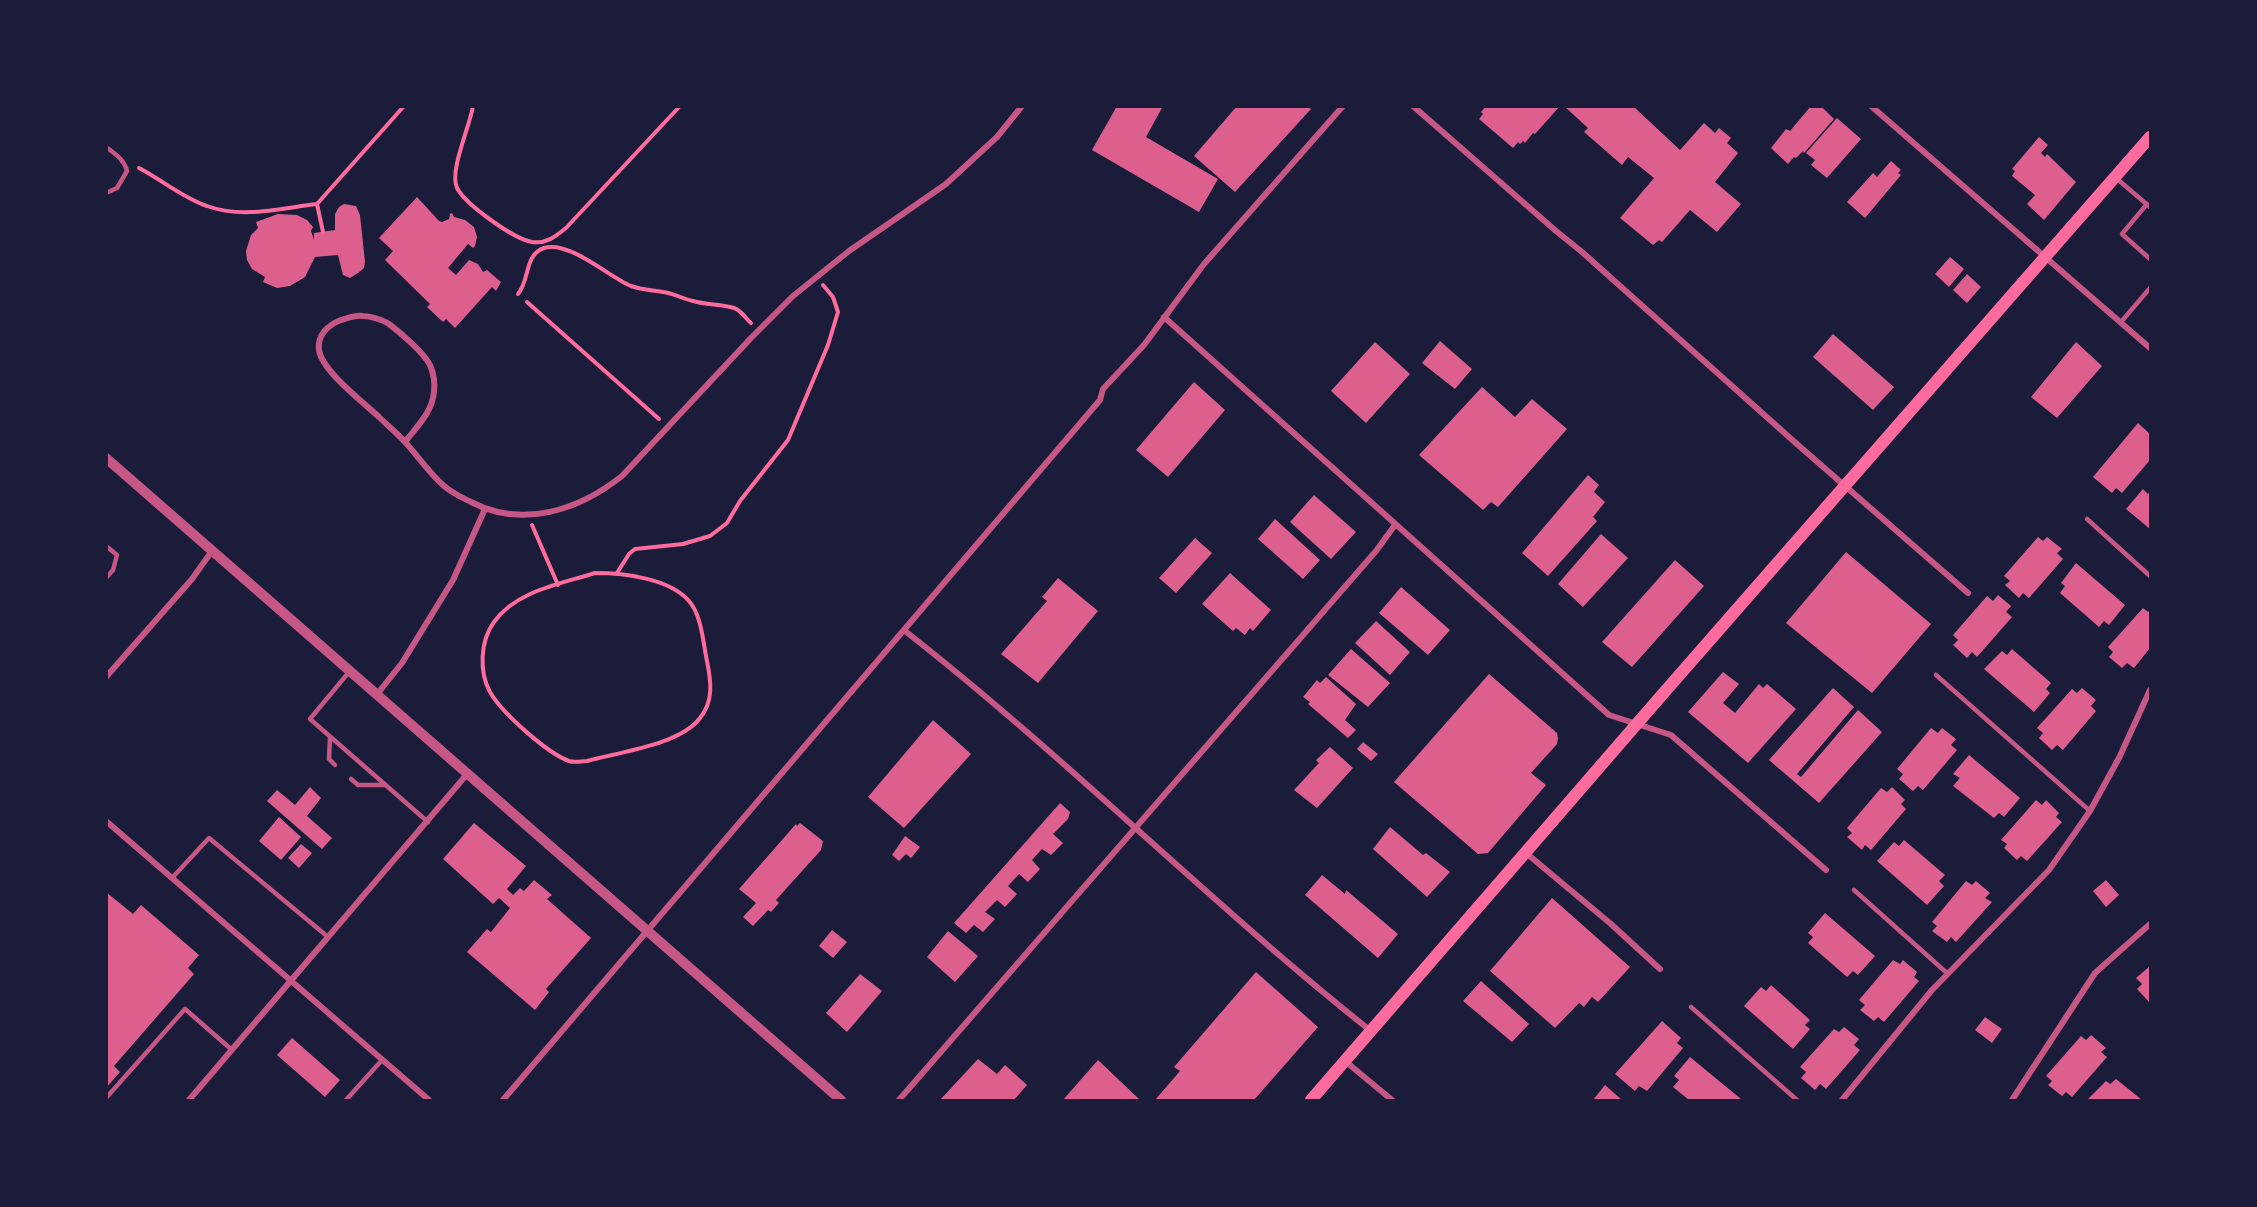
<!DOCTYPE html>
<style>
body{margin:0}
#map{position:relative;width:2257px;height:1207px;overflow:hidden;background:#1b1b3a;font-family:Manrope,sans-serif}
canvas{display:block}
.frame{position:absolute;inset:0;border:108px solid #1b1b3a;pointer-events:none}
</style>
<div id="map">
<canvas width="2257" height="1207"></canvas>
<div class="frame"></div>
</div>
<script>
const context = document.querySelector('canvas').getContext('2d');
context.lineJoin = 'round';
function paint(path, color) {
  context.fillStyle = color;
  context.fill(path, 'evenodd');
}
function strokePath(path, color, width, dash) {
  context.strokeStyle = color;
  context.lineWidth = width;
  context.lineCap = dash ? 'butt' : 'round';
  context.setLineDash(dash || []);
  context.stroke(path);
}
const building = new Path2D(`
 M1117,106H1163L1146,137L1218,179L1199,212L1092,150Z
 M1237,106H1308L1311,109L1235,192L1194,156Z
 M1486,106H1560L1535,134L1533,133L1525,143L1523,141L1520,144L1518,142L1513,148L1479,119L1483,114L1481,112Z
 M1564,106H1633L1680,150L1704,123L1715,133L1719,128L1731,138L1727,143L1738,153L1715,182L1741,204L1717,232L1690,210L1662,242L1659,240L1653,245L1620,218L1654,178L1628,157L1622,165L1584,132L1588,128Z
 M1811,106H1821L1834,119L1804,153L1803,151L1796,158L1794,157L1788,164L1771,148L1786,129L1790,131Z
 M1837,118L1861,139L1827,178L1811,165L1815,160L1806,153Z
 M2039,137L2048,145L2041,153L2045,157L2047,154L2076,182L2044,220L2027,204L2035,195L2012,176L2015,171L2012,169Z
 M1891,161L1901,170L1898,173L1901,175L1865,218L1847,202L1873,173L1877,177Z
 M417,197L439,221L442,222L449,219L450,214L452,213L454,217L465,220L474,227L477,237L475,246L473,248L468,244L448,268L456,275L469,260L478,264L483,272L487,270L501,282L496,291L492,287L455,328L446,319L443,322L427,307L430,304L385,260L393,251L379,238Z
 M344,204L356,206L360,215L365,262L364,268L358,273L350,278L343,275L338,255L315,257L305,277L290,286L277,288L263,282L265,277L252,269L247,260L246,251L251,235L258,228L256,222L278,214L297,215L307,220L313,227L311,231L314,240V233L335,230V214L339,207Z
 M1950,257L1964,269L1949,287L1935,274Z
 M1967,274L1981,287L1967,303L1953,290Z
 M1833,334L1894,387L1873,410L1813,357Z
 M1440,341L1472,369L1455,389L1422,363Z
 M1375,342L1410,374L1366,423L1331,391Z
 M2076,342L2102,366L2057,418L2031,397Z
 M1194,382L1225,410L1168,477L1136,450Z
 M1482,387L1515,417L1532,399L1567,429L1498,507L1491,502L1483,510L1419,455Z
 M2138,423L2150,434V460L2122,493L2116,488L2112,493L2093,477Z
 M1588,475L1599,485L1594,492L1605,502L1593,517L1597,521L1548,576L1522,553Z
 M2143,489L2148,494L2150,491V529L2126,509Z
 M1314,495L1356,532L1331,559L1290,522Z
 M1275,519L1320,560L1303,579L1258,539Z
 M1601,534L1628,558L1583,607L1558,584Z
 M2038,537L2043,541L2047,537L2062,549L2057,553L2063,559L2029,598L2023,593L2019,598L2005,585L2010,581L2004,576Z
 M1195,538L1212,553L1176,593L1159,578Z
 M1846,552L1931,624L1872,693L1786,623Z
 M1675,560L1704,586L1632,667L1602,642Z
 M2076,563L2125,605L2109,625L2104,621L2099,627L2060,593L2065,586L2061,583Z
 M1230,573L1271,610L1253,631L1250,628L1245,635L1236,628L1233,631L1202,604Z
 M1058,578L1098,611L1038,683L1001,654L1047,601L1042,597Z
 M1401,587L1450,630L1428,655L1379,613Z
 M1998,595L2011,606L2006,612L2012,617L1977,657L1972,652L1967,658L1953,645L1958,640L1953,635L1987,596L1993,601Z
 M2143,608L2148,612L2150,609V648L2134,668L2127,663L2122,668L2109,657L2113,652L2108,647Z
 M1376,621L1410,652L1390,675L1355,643Z
 M1351,649L1390,683L1368,707L1328,675Z
 M2012,649L2051,683L2046,689L2050,693L2034,712L1984,669L2002,651L2007,655Z
 M1723,672L1739,684L1723,703L1735,713L1759,684L1763,688L1767,684L1796,709L1748,763L1688,712Z
 M1489,674L1557,733L1558,738L1557,744L1531,773L1546,785L1488,853L1478,854L1394,782Z
 M1326,677L1356,704L1345,720L1356,730L1348,738L1308,704L1310,702L1303,697L1317,680L1320,683Z
 M1833,688L1854,707L1797,774L1801,777L1858,710L1882,732L1819,803L1769,760Z
 M2082,688L2096,700L2091,706L2096,711L2063,750L2057,745L2052,750L2039,738L2043,733L2037,728L2072,689L2077,693Z
 M933,720L971,754L904,828L868,797Z
 M1931,728L1938,733L1942,728L1956,739L1951,745L1957,750L1923,790L1918,786L1913,791L1899,779L1903,774L1897,769Z
 M1363,742L1378,754L1371,761L1357,749Z
 M1330,747L1353,768L1317,808L1294,790L1319,763L1316,760Z
 M1969,755L2020,798L2004,817L1999,813L1994,818L1953,786L1960,778L1953,774Z
 M310,787L321,798L307,816L332,838L322,849L267,801L277,790L295,805Z
 M1892,787L1905,800L1901,804L1906,809L1871,850L1865,845L1862,850L1847,837L1852,833L1847,828L1881,788L1887,792Z
 M2036,800L2042,805L2046,800L2059,813L2056,817L2062,822L2027,861L2021,856L2017,860L2004,848L2007,844L2001,840Z
 M1060,803L1070,812L1068,819L1053,834L1063,843L1051,855L1042,849L1032,860L1040,869L1028,882L1019,874L1008,886L1017,894L1005,907L997,900L985,912L995,919L983,932L974,925L966,933L954,923Z
 M279,817L301,837L281,860L259,841Z
 M474,823L526,866L507,889L513,895L520,888L524,891L534,880L552,895L547,899L591,938L546,989L549,992L535,1010L467,952L487,929L491,932L510,908L499,898L493,904L443,859Z
 M800,823L823,841L821,850L776,900L779,903L771,912L768,910L753,926L743,917L756,903L739,889L796,824L797,826Z
 M1390,827L1423,855L1426,853L1450,872L1427,897L1373,849Z
 M905,836L920,847L911,858L906,854L899,861L892,855Z
 M1904,840L1945,875L1939,881L1944,886L1927,905L1877,861L1894,842L1899,846Z
 M301,844L312,853L299,868L288,858Z
 M1322,875L1345,894L1346,890L1398,934L1378,958L1305,895Z
 M2106,880L2119,895L2106,907L2093,891Z
 M1966,881L1972,885L1976,881L1990,893L1985,898L1992,902L1956,942L1951,937L1947,942L1932,931L1937,926L1932,922Z
 M106,892L133,914L141,905L199,955L188,968L194,974L114,1066L120,1072L106,1088Z
 M1552,898L1630,967L1598,1002L1592,997L1584,1007L1579,1003L1555,1028L1490,971Z
 M1825,913L1875,956L1858,975L1853,971L1847,977L1808,943L1813,937L1808,933Z
 M832,930L847,942L833,958L819,946Z
 M948,931L978,956L955,982L927,957Z
 M1893,960L1900,964L1903,960L1917,972L1914,977L1919,981L1884,1022L1878,1017L1874,1021L1860,1010L1865,1005L1859,1000Z
 M2150,966V1001L2149,1002L2137,989L2142,984L2136,978Z
 M1256,972L1318,1027L1254,1100H1155L1180,1071L1174,1067Z
 M860,974L882,991L847,1032L826,1013Z
 M1481,981L1529,1024L1512,1042L1463,1001Z
 M1771,985L1810,1020L1805,1025L1810,1029L1793,1049L1744,1006L1761,987L1766,991Z
 M1985,1017L2002,1029L1992,1043L1975,1030Z
 M1662,1021L1681,1038L1677,1043L1683,1048L1647,1091L1639,1086L1635,1091L1615,1074Z
 M1844,1027L1859,1039L1854,1045L1860,1050L1826,1089L1820,1084L1815,1090L1801,1078L1806,1072L1800,1067L1834,1029L1839,1032Z
 M2091,1035L2106,1048L2101,1052L2107,1057L2072,1097L2066,1092L2062,1096L2048,1085L2052,1081L2046,1076L2081,1036L2086,1040Z
 M292,1038L340,1080L325,1097L277,1055Z
 M1690,1057L1741,1099L1739,1100H1689L1673,1087L1679,1080L1674,1076Z
 M978,1059L997,1074L1005,1065L1027,1085L1014,1100H940Z
 M1098,1060L1140,1100H1063Z
 M2116,1079L2142,1100L2088,1099L2106,1081L2110,1084Z
 M1605,1085L1622,1100H1593Z`);
const path = new Path2D(`
 M473,106C470,126 449,171 457,188C466,205 514,239 532,242C546,244 555,237 566,228L680,106
 M139,168C162,180 183,198 207,206C242,219 282,208 317,204L404,106
 M317,204L323,232
 M518,294C530,280 524,255 544,248C569,240 609,277 631,286C642,290 652,290 663,292C673,293 683,299 693,301C707,305 721,304 734,308C741,310 746,319 751,323
 M527,302L659,419
 M532,525L558,585
 M595,573C623,573 669,578 689,601C702,616 703,643 707,661C711,681 714,701 700,718C680,745 619,752 587,761C581,761 575,763 569,761C547,753 502,713 490,692C479,672 480,641 494,622C516,591 560,584 595,573Z
 M617,573L629,554L635,549L683,544L710,536L727,523L740,501L788,440L828,345L838,312L833,297L823,285`);
const service = new Path2D(`
 M106,147C115,154 124,159 127,171L117,188L106,193
 M2116,178L2150,207
 M2147,204L2122,234L2150,259
 M2121,322L2150,288
 M2087,519L2150,576
 M106,546L117,555L113,570L106,578
 M349,672L310,719L428,822
 M1936,675L2090,811
 M330,737L329,759L335,765
 M351,779L358,785H385
 M172,878L209,838L328,937
 M1854,890L1948,974
 M1691,1007L1797,1100
 M106,1098L185,1009L232,1050
 M346,1100L382,1060`);
const minor = new Path2D(`
 M1413,106L1556,231L1582,252L1798,445L1968,593
 M1871,106L2150,348
 M1164,317L1609,715L1671,735L1826,870
 M405,442C417,426 432,413 434,392C435,383 434,374 430,365C424,353 401,333 389,324C383,320 370,316 363,316C355,315 348,318 341,320C328,325 317,335 319,350C322,371 363,402 379,417C387,425 397,433 405,442C418,456 429,473 444,486C452,493 461,497 471,502C523,529 579,510 622,476L751,338L793,296L849,251L946,184L997,137L1022,106
 M905,631C1066,757 1211,904 1371,1031
 M106,677L192,579L212,551
 M378,693L402,663L453,580L485,509
 M106,821L429,1100
 M1526,853L1611,924L1660,969
 M1345,1061L1392,1100
 M189,1100L468,773
 M503,1100L1100,400L1103,389L1144,345L1204,264L1343,106
 M899,1100L1376,551L1395,525
 M1842,1100L1932,990L2049,870L2090,811L2119,758L2150,690
 M2012,1100L2095,973L2150,924`);
const tertiary = new Path2D(`
 M106,458L841,1100`);
const secondary = new Path2D(`
 M1311,1100L1661,696L2150,137`);
paint(building, '#dd5f8e');
strokePath(path, '#ff6b9d', 4);
strokePath(service, '#c65784', 4.5);
strokePath(minor, '#c65784', 6);
strokePath(tertiary, '#c65784', 10);
strokePath(secondary, '#ff6b9d', 12);
</script>
